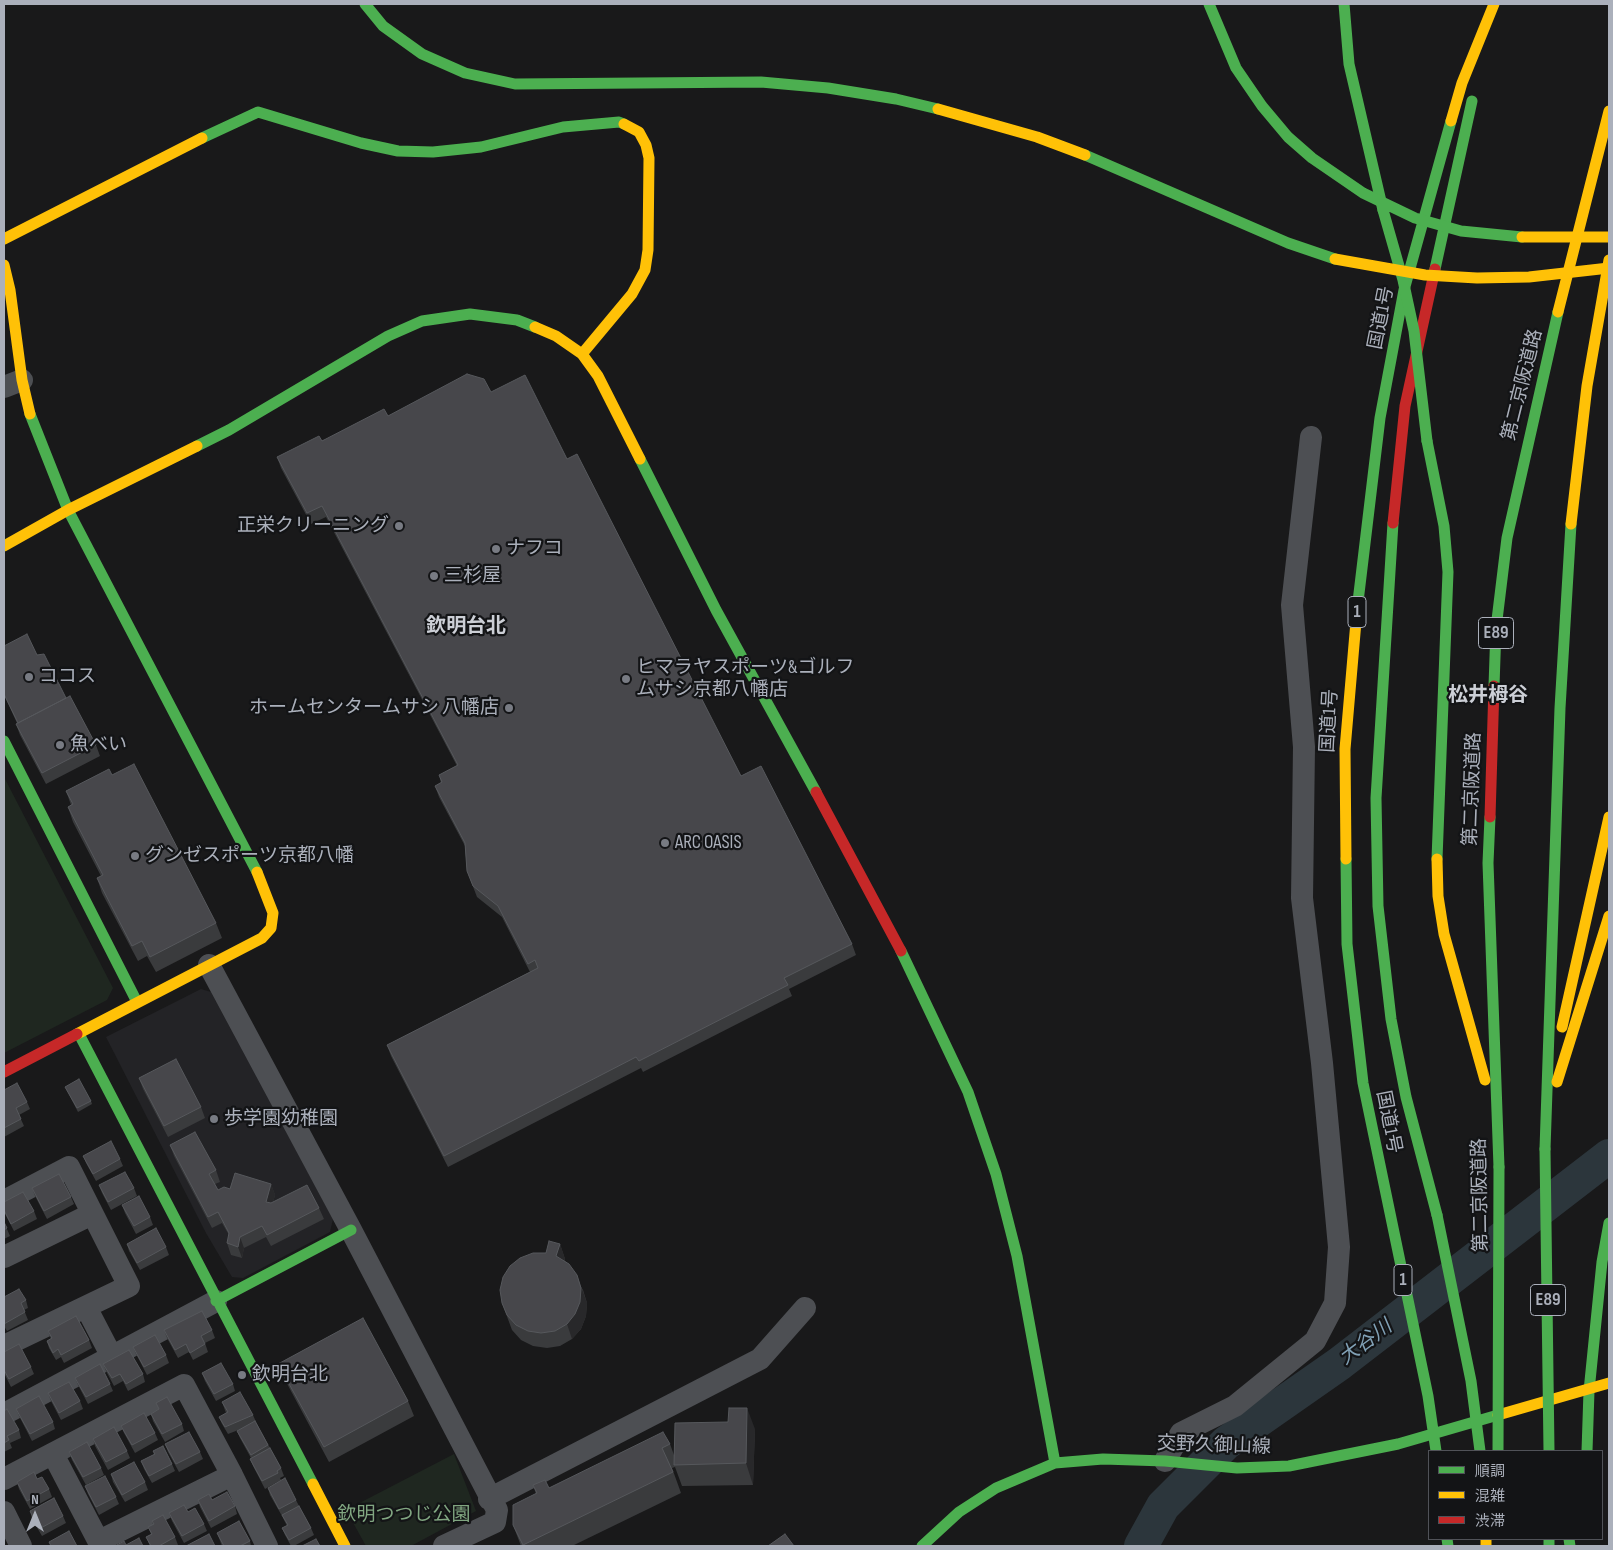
<!DOCTYPE html>
<meta charset="utf-8">
<style>
body{margin:0}
#map{position:relative;width:1613px;height:1550px;overflow:hidden;background:#19191a;font-family:"Sofia Sans Condensed","Noto Sans JP",sans-serif}
canvas{display:block}
.frame{position:absolute;inset:0;border:5px solid #abb0bb;pointer-events:none}
.legend{position:absolute;left:1428px;top:1450px;width:175px;height:90px;box-sizing:border-box;background:#131416;border:1px solid #505258;margin:0;padding:6px 9px;list-style:none;font-size:15px;color:#abb0bb}
.legend li{display:flex;align-items:center;gap:10px;height:25px}
.legend b{width:25px;border:1px solid #505258}
.north{position:absolute;left:10px;top:1490px;width:50px;height:50px;-webkit-text-stroke:4px #131416;paint-order:stroke;rotate:0deg;font-size:14px;font-weight:700;line-height:20px;text-align:center;color:#abb0bb}
.north::after{content:'';display:block;margin:auto;width:18px;height:22px;background:#abb0bb;clip-path:polygon(50% 0,100% 100%,50% 72%,0 100%)}
</style>
<div id="map">
<canvas width="1613" height="1550"></canvas>
<div class="frame"></div>
<ul class="legend">
<li><b style="height:6px;background:#4caf50"></b>順調</li>
<li><b style="height:6px;background:#ffc107"></b>混雑</li>
<li><b style="height:6px;background:#c62828"></b>渋滞</li>
</ul>
<div class="north">N</div>
</div>
<script>
const g = document.querySelector('canvas').getContext('2d');
g.lineJoin = 'round';
function fillPath(path, color) { g.fillStyle = color; g.fill(path, 'evenodd'); }
const poly = rows => new Path2D(rows.map(r => 'M' + r).join(''));
function strokePath(path, color, width, dash) { g.strokeStyle = color; g.lineWidth = width; g.lineCap = dash ? 'butt' : 'round'; g.setLineDash(dash || []); g.stroke(path); }
function drawText(font, color, halo, rows, align = 'center') {
  g.font = font + ' "Sofia Sans Condensed","Noto Sans JP",sans-serif'; g.lineWidth = 4.5; g.setLineDash([]); g.textBaseline = 'middle'; g.strokeStyle = halo; g.fillStyle = color; for (const [text, x, y, turn = 0] of rows) {
    g.save(); g.translate(x, y); g.rotate((+turn || 0) * Math.PI / 180); g.textAlign = isNaN(turn) ? turn : align; if (halo) g.strokeText(text, 0, 0); g.fillText(text, 0, 0); g.restore();
  }
}
const built = poly([
 [201,989,211,992,333,1219,330,1232,243,1278,232,1277,206,1233,106,1037]
]);
const green = poly([
 [4,777,113,988,107,1000,4,1053],
 [454,1454,476,1511,411,1546,366,1546,346,1510]
]);
const river = poly([
 [1141,1546,1163,1506,1226,1443,1339,1364,1609,1156]
]);
const street = poly([
 [4,387,22,380],
 [209,965,351,1230,497,1510,495,1522,444,1546],
 [4,1201,69,1167,129,1286,4,1346],
 [4,1257,92,1214],
 [86,1307,112,1357],
 [4,1414,216,1301],
 [53,1454,101,1546],
 [1165,1461,1181,1433,1235,1406,1315,1341,1335,1303,1339,1247,1322,1063,1302,898,1304,747,1292,605,1311,437],
 [4,1479,184,1385,232,1475,267,1546],
 [489,1499,760,1359,805,1308],
 [4,1512,21,1546],
 [99,1541,232,1475]
]);
const fast = poly([
 [365,4,383,26,422,54,465,73,515,84,761,82,828,88,896,99,938,109],
 [1344,4,1349,64,1383,210],
 [202,138,258,112,361,143,398,151,433,152,481,147,563,127,619,122,624,124],
 [1085,155,1288,243,1335,259],
 [1435,269,1472,101],
 [30,414,68,510,257,872],
 [1427,441,1444,526,1448,572,1437,859],
 [197,446,229,430,388,336,422,321,470,314,517,320,535,327],
 [640,459,716,610,816,792],
 [1393,523,1376,798,1378,906,1391,1019,1406,1097,1437,1215],
 [1357,610,1380,418,1404,290,1451,121],
 [1494,686,1496,628,1507,538,1558,312],
 [4,741,137,1002],
 [1490,817,1488,863,1499,1167],
 [1346,859,1347,944,1363,1083,1428,1396,1436,1451],
 [901,951,968,1092,996,1174,1017,1256,1055,1463],
 [79,1034,313,1484],
 [1545,1149,1560,708,1571,524],
 [216,1301,351,1230],
 [1587,1451,1589,1391,1602,1262,1609,1223],
 [1447,1539,1448,1546],
 [1549,1539,1549,1546],
 [1569,1539,1570,1546],
 [922,1546,959,1512,996,1488,1055,1463,1103,1459,1165,1461,1237,1468,1289,1466,1398,1444,1498,1415]
]);
const slow = poly([
 [938,109,1037,137,1085,155],
 [1451,121,1462,83,1494,4],
 [4,239,202,138],
 [4,265,10,290,22,380,30,414],
 [1558,312,1609,111],
 [535,327,556,336,582,354,598,376,640,459],
 [582,354,632,294,645,270,648,250,649,158,646,145,639,132,624,124],
 [1571,524,1587,386,1609,260],
 [4,546,68,510,197,446],
 [1346,859,1345,749,1357,610],
 [1437,859,1438,896,1444,934,1485,1080],
 [1562,1027,1609,817],
 [77,1034,262,938,271,928,273,913,257,872],
 [1557,1082,1609,916],
 [1498,1415,1609,1383],
 [313,1484,345,1546],
 [1486,1539,1486,1546]
]);
const jam = poly([
 [1393,523,1405,406,1435,269],
 [816,792,901,951],
 [1490,817,1494,686],
 [4,1072,77,1034]
]);
const fastBridge = poly([
 [1209,4,1236,68,1262,106,1288,137,1312,158,1363,193,1415,218,1461,231,1522,237],
 [1383,210,1403,280,1414,331,1427,441],
 [1545,1149,1549,1451],
 [1437,1215,1471,1381,1480,1451],
 [1498,1451,1499,1167]
]);
const slowBridge = poly([
 [1522,237,1609,237],
 [1335,259,1425,275,1477,278,1529,277,1609,268]
]);
const wall = poly([
 [491,392,567,459,741,776,852,944,856,955,789,989,792,996,643,1072,641,1068,448,1167,391,1056,387,1045,530,972,502,917,477,897,467,871,465,846,439,797,435,786,441,783,439,775,457,766,326,517,311,524,281,468,277,457,388,416],
 [4,646,37,655,66,698,96,745,100,756,46,784,20,735,16,724,17,723,4,695],
 [112,775,216,923,222,938,156,972,147,956,138,961,102,893,97,878,101,876,73,822,68,807,71,805,66,791],
 [139,1078,201,1107,205,1118,168,1137,143,1089],
 [65,1087,91,1101,92,1104,78,1112],
 [4,1090,27,1102,30,1109,19,1115,24,1126,4,1137],
 [170,1145,216,1170,220,1182,215,1184,218,1190,271,1184,275,1195,273,1202,319,1208,324,1219,271,1246,266,1237,244,1248,242,1258,231,1255,227,1243,229,1235,222,1223,212,1228,174,1156],
 [83,1156,120,1159,123,1166,96,1181,86,1163],
 [99,1185,134,1188,137,1196,111,1210,102,1193],
 [32,1188,71,1197,74,1204,47,1219,35,1196],
 [4,1202,34,1211,37,1219,14,1231,4,1212],
 [122,1205,150,1217,153,1225,136,1234,125,1213],
 [4,1222,10,1236,4,1239],
 [127,1244,166,1247,169,1255,140,1270,129,1251],
 [560,1244,565,1259,565,1261,583,1290,587,1303,586,1316,581,1329,572,1339,560,1346,547,1348,533,1346,521,1340,512,1330,502,1303,546,1253],
 [4,1297,26,1300,28,1308,24,1310,28,1320,7,1331,4,1326],
 [164,1330,212,1330,215,1338,205,1343,208,1352,193,1360,189,1352,178,1358,167,1338],
 [48,1331,89,1340,92,1348,64,1363,61,1357,56,1360,49,1348,47,1341,51,1339],
 [133,1347,166,1355,169,1363,147,1375,136,1354],
 [4,1352,31,1367,34,1374,11,1387,4,1373],
 [103,1364,143,1374,145,1382,128,1391,123,1381,114,1386,106,1371],
 [278,1364,408,1401,414,1416,329,1462,284,1378],
 [202,1373,233,1384,235,1391,216,1401,205,1381],
 [75,1378,110,1384,113,1391,88,1404,78,1385],
 [48,1393,80,1401,83,1409,61,1420,51,1401],
 [222,1402,253,1415,256,1422,281,1468,284,1476,280,1478,281,1480,265,1489,253,1466,250,1459,251,1458,240,1438,237,1431,241,1429,228,1434,222,1424,219,1417,226,1413],
 [156,1403,182,1424,184,1431,165,1442,153,1421,151,1414,159,1409],
 [16,1409,53,1422,55,1429,32,1441,19,1416],
 [4,1411,19,1430,21,1438,10,1443,12,1448,4,1452],
 [121,1426,155,1433,158,1440,135,1453,124,1433],
 [755,1429,753,1485,682,1486,675,1467,672,1468,681,1493,572,1546,521,1546,513,1525,536,1494,533,1485,549,1488,670,1444,674,1455],
 [93,1439,127,1451,130,1458,108,1470,95,1446],
 [165,1444,200,1452,203,1459,179,1472,168,1452],
 [153,1451,172,1464,175,1471,152,1483,144,1469,141,1461,154,1455],
 [69,1452,101,1468,104,1475,86,1485,72,1460],
 [111,1474,145,1482,148,1490,125,1502,113,1482],
 [37,1479,49,1489,52,1497,30,1509,19,1489,17,1482],
 [85,1486,116,1497,119,1504,99,1515,88,1494],
 [268,1488,296,1500,299,1506,311,1528,314,1535,294,1546,291,1546,285,1535,282,1528,287,1526,282,1516,270,1495],
 [198,1500,212,1500,235,1506,237,1514,211,1528,200,1507],
 [30,1511,63,1516,66,1523,42,1536,32,1519],
 [188,1512,204,1524,207,1531,184,1543,172,1521,169,1513],
 [152,1521,175,1537,178,1545,175,1546,150,1546,146,1537,151,1534,148,1527,153,1525],
 [217,1533,250,1541,251,1546,222,1546]
]);
const shadedWall = poly([
 [271,1184,275,1195,270,1213,266,1202],
 [240,1237,244,1248,242,1258,238,1247],
 [560,1244,565,1259,562,1271,556,1256],
 [577,1275,587,1303,586,1316,581,1329,572,1339,567,1324],
 [747,1408,755,1429,753,1485,746,1463]
]);
const building = poly([
 [467,374,484,379,491,392,525,375,567,459,577,454,741,776,761,766,852,944,784,978,788,985,639,1061,636,1057,444,1156,387,1045,538,968,535,960,528,964,498,906,473,886,467,871,465,843,435,786,442,782,439,775,458,765,322,506,307,513,277,457,319,436,322,441,384,409,388,416,467,374],
 [27,634,37,655,44,654,66,698,18,723,4,694,4,646,27,634],
 [70,696,96,745,42,773,16,724,70,696],
 [134,764,216,923,150,957,142,941,132,946,97,878,103,875,68,807,73,804,66,791,109,769,112,775,134,764],
 [176,1059,201,1107,164,1126,139,1078,176,1059],
 [79,1079,91,1101,77,1108,65,1087,79,1079],
 [17,1083,27,1102,16,1108,21,1119,4,1128,4,1090,17,1083],
 [195,1132,216,1170,209,1174,218,1190,224,1187,230,1189,235,1173,271,1184,266,1202,271,1203,307,1185,319,1208,267,1235,262,1226,240,1237,238,1247,227,1243,229,1233,218,1212,208,1217,170,1145,195,1132],
 [111,1141,120,1159,93,1174,83,1156,111,1141],
 [125,1172,134,1188,108,1202,99,1185,125,1172],
 [59,1174,71,1197,44,1211,32,1188,59,1174],
 [23,1192,34,1211,11,1224,4,1210,4,1202,23,1192],
 [139,1196,150,1217,134,1226,122,1205,139,1196],
 [4,1222,7,1228,4,1230,4,1222],
 [156,1228,166,1247,137,1263,127,1244,156,1228],
 [549,1241,560,1244,556,1256,569,1264,577,1275,581,1288,580,1302,575,1314,567,1324,555,1331,541,1333,528,1331,516,1325,507,1315,502,1303,500,1290,503,1277,510,1266,520,1258,533,1253,546,1253,549,1241],
 [19,1289,26,1300,21,1303,25,1312,4,1324,4,1297,19,1289],
 [202,1311,212,1330,201,1336,205,1344,190,1353,186,1344,175,1350,164,1330,202,1311],
 [76,1316,89,1340,61,1355,58,1349,53,1353,47,1341,52,1338,48,1331,76,1316],
 [363,1318,408,1401,324,1447,278,1364,363,1318],
 [155,1335,166,1355,144,1367,133,1347,155,1335],
 [19,1344,31,1367,9,1379,4,1370,4,1352,19,1344],
 [129,1350,143,1374,126,1384,120,1374,112,1378,103,1364,129,1350],
 [221,1363,233,1384,214,1394,202,1373,221,1363],
 [100,1364,110,1384,86,1397,75,1378,100,1364],
 [69,1382,80,1401,59,1413,48,1393,69,1382],
 [240,1392,253,1415,225,1427,219,1417,228,1412,222,1402,240,1392],
 [39,1396,53,1422,30,1434,16,1409,39,1396],
 [167,1397,182,1424,162,1434,151,1414,159,1409,156,1403,167,1397],
 [729,1408,747,1408,746,1463,674,1465,675,1423,728,1422,729,1408],
 [7,1409,19,1430,7,1436,9,1440,4,1443,4,1411,7,1409],
 [144,1413,155,1433,132,1445,121,1426,144,1413],
 [255,1421,268,1445,251,1455,237,1431,255,1421],
 [114,1427,127,1451,106,1462,93,1439,114,1427],
 [189,1432,200,1452,176,1464,165,1444,189,1432],
 [663,1432,670,1444,662,1448,673,1472,523,1545,513,1525,513,1505,537,1493,533,1485,545,1480,549,1488,663,1432],
 [87,1442,101,1468,83,1477,69,1452,87,1442],
 [163,1446,172,1464,149,1476,141,1461,155,1454,153,1451,163,1446],
 [270,1448,281,1468,277,1471,278,1473,262,1481,250,1459,270,1448],
 [134,1462,145,1482,122,1495,111,1474,134,1462],
 [34,1472,37,1479,42,1477,49,1489,27,1501,17,1482,34,1472],
 [105,1476,116,1497,96,1507,85,1486,105,1476],
 [285,1478,296,1500,279,1509,268,1488,285,1478],
 [227,1492,235,1506,209,1521,198,1500,209,1494,212,1500,227,1492],
 [54,1498,63,1516,39,1529,30,1511,54,1498],
 [184,1505,188,1512,195,1508,204,1524,182,1536,169,1513,184,1505],
 [299,1506,311,1528,289,1540,282,1528,288,1525,282,1515,299,1506],
 [163,1515,175,1537,159,1546,151,1546,146,1537,152,1534,148,1527,154,1524,152,1521,163,1515],
 [239,1521,250,1541,240,1546,224,1546,217,1533,239,1521],
 [69,1531,77,1546,51,1546,49,1542,69,1531],
 [209,1534,215,1546,186,1546,209,1534],
 [785,1534,794,1546,768,1546,785,1534],
 [139,1538,143,1546,115,1546,124,1541,126,1545,139,1538],
 [316,1539,320,1546,302,1546,316,1539]
]);
const markers = [
 [399,526,5,"#787b83"],
 [496,549,5,"#787b83"],
 [434,576,5,"#787b83"],
 [29,677,5,"#787b83"],
 [626,679,5,"#787b83"],
 [509,708,5,"#787b83"],
 [60,745,5,"#787b83"],
 [665,843,5,"#787b83"],
 [135,856,5,"#787b83"],
 [214,1119,5,"#787b83"],
 [242,1375,5,"#787b83"]
];
const shields = [
 [1357,612,18],
 [1496,633,35],
 [1403,1280,18],
 [1548,1300,35]
];
const shieldNames = [
 ["1",1357,612],
 ["E89",1496,633],
 ["1",1403,1280],
 ["E89",1548,1300]
];
const streetNames = [
 ["国道1号",1382,318,-79],
 ["第二京阪道路",1523,385,-76],
 ["国道1号",1330,721,-87],
 ["第二京阪道路",1473,789,-88],
 ["国道1号",1388,1122,79],
 ["第二京阪道路",1481,1195,-91],
 ["交野久御山線",1214,1446,2]
];
const poiNames = [
 ["正栄クリーニング",389,526,"right"],
 ["ナフコ",506,549],
 ["三杉屋",444,576],
 ["ヒマラヤスポーツ&ゴルフ",636,668],
 ["ムサシ京都八幡店",636,690],
 ["ココス",39,677],
 ["ホームセンタームサシ 八幡店",499,708,"right"],
 ["魚べい",70,745],
 ["ARC OASIS",675,843],
 ["グンゼスポーツ京都八幡",145,856],
 ["歩学園幼稚園",224,1119],
 ["欽明台北",252,1375]
];
const parkNames = [
 ["欽明つつじ公園",404,1515]
];
const neighbourhoodNames = [
 ["欽明台北",466,627],
 ["松井栂谷",1488,696]
];
const waterNames = [
 ["大谷川",1366,1343,-37]
];
fillPath(built, '#232326');
fillPath(green, '#1f2720');
strokePath(river, '#2c363c', 34);
strokePath(street, '#4d4f53', 22);
strokePath(fast, '#4caf50', 11);
strokePath(slow, '#ffc107', 11);
strokePath(jam, '#c62828', 11);
strokePath(fastBridge, '#4caf50', 11);
strokePath(slowBridge, '#ffc107', 11);
fillPath(wall, '#3a3b3d');
fillPath(shadedWall, '#28282a');
fillPath(building, '#47474b');
strokePath(building, '#56585c', 1);
for (const [x, y, r, color] of markers) { const dot = new Path2D(); dot.arc(x, y, r, 0, 2 * Math.PI); g.fillStyle = color; g.fill(dot); strokePath(dot, '#131416', 2); }
for (const [x, y, w] of shields) { const box = new Path2D(); box.roundRect(x - w / 2, y - 15.5, w, 31, 4); g.fillStyle = '#131416'; g.fill(box); strokePath(box, '#abb0bb', 1); }
drawText('bold 18px', '#abb0bb', null, shieldNames);
drawText('19px', '#abb0bb', '#131416', streetNames);
drawText('19px', '#abb0bb', '#131416', poiNames, 'left');
drawText('19px', '#81a681', '#131416', parkNames);
drawText('bold 20px', '#cccfd6', '#131416', neighbourhoodNames);
drawText('italic 20px', '#81a1b6', '#131416', waterNames);
</script>
